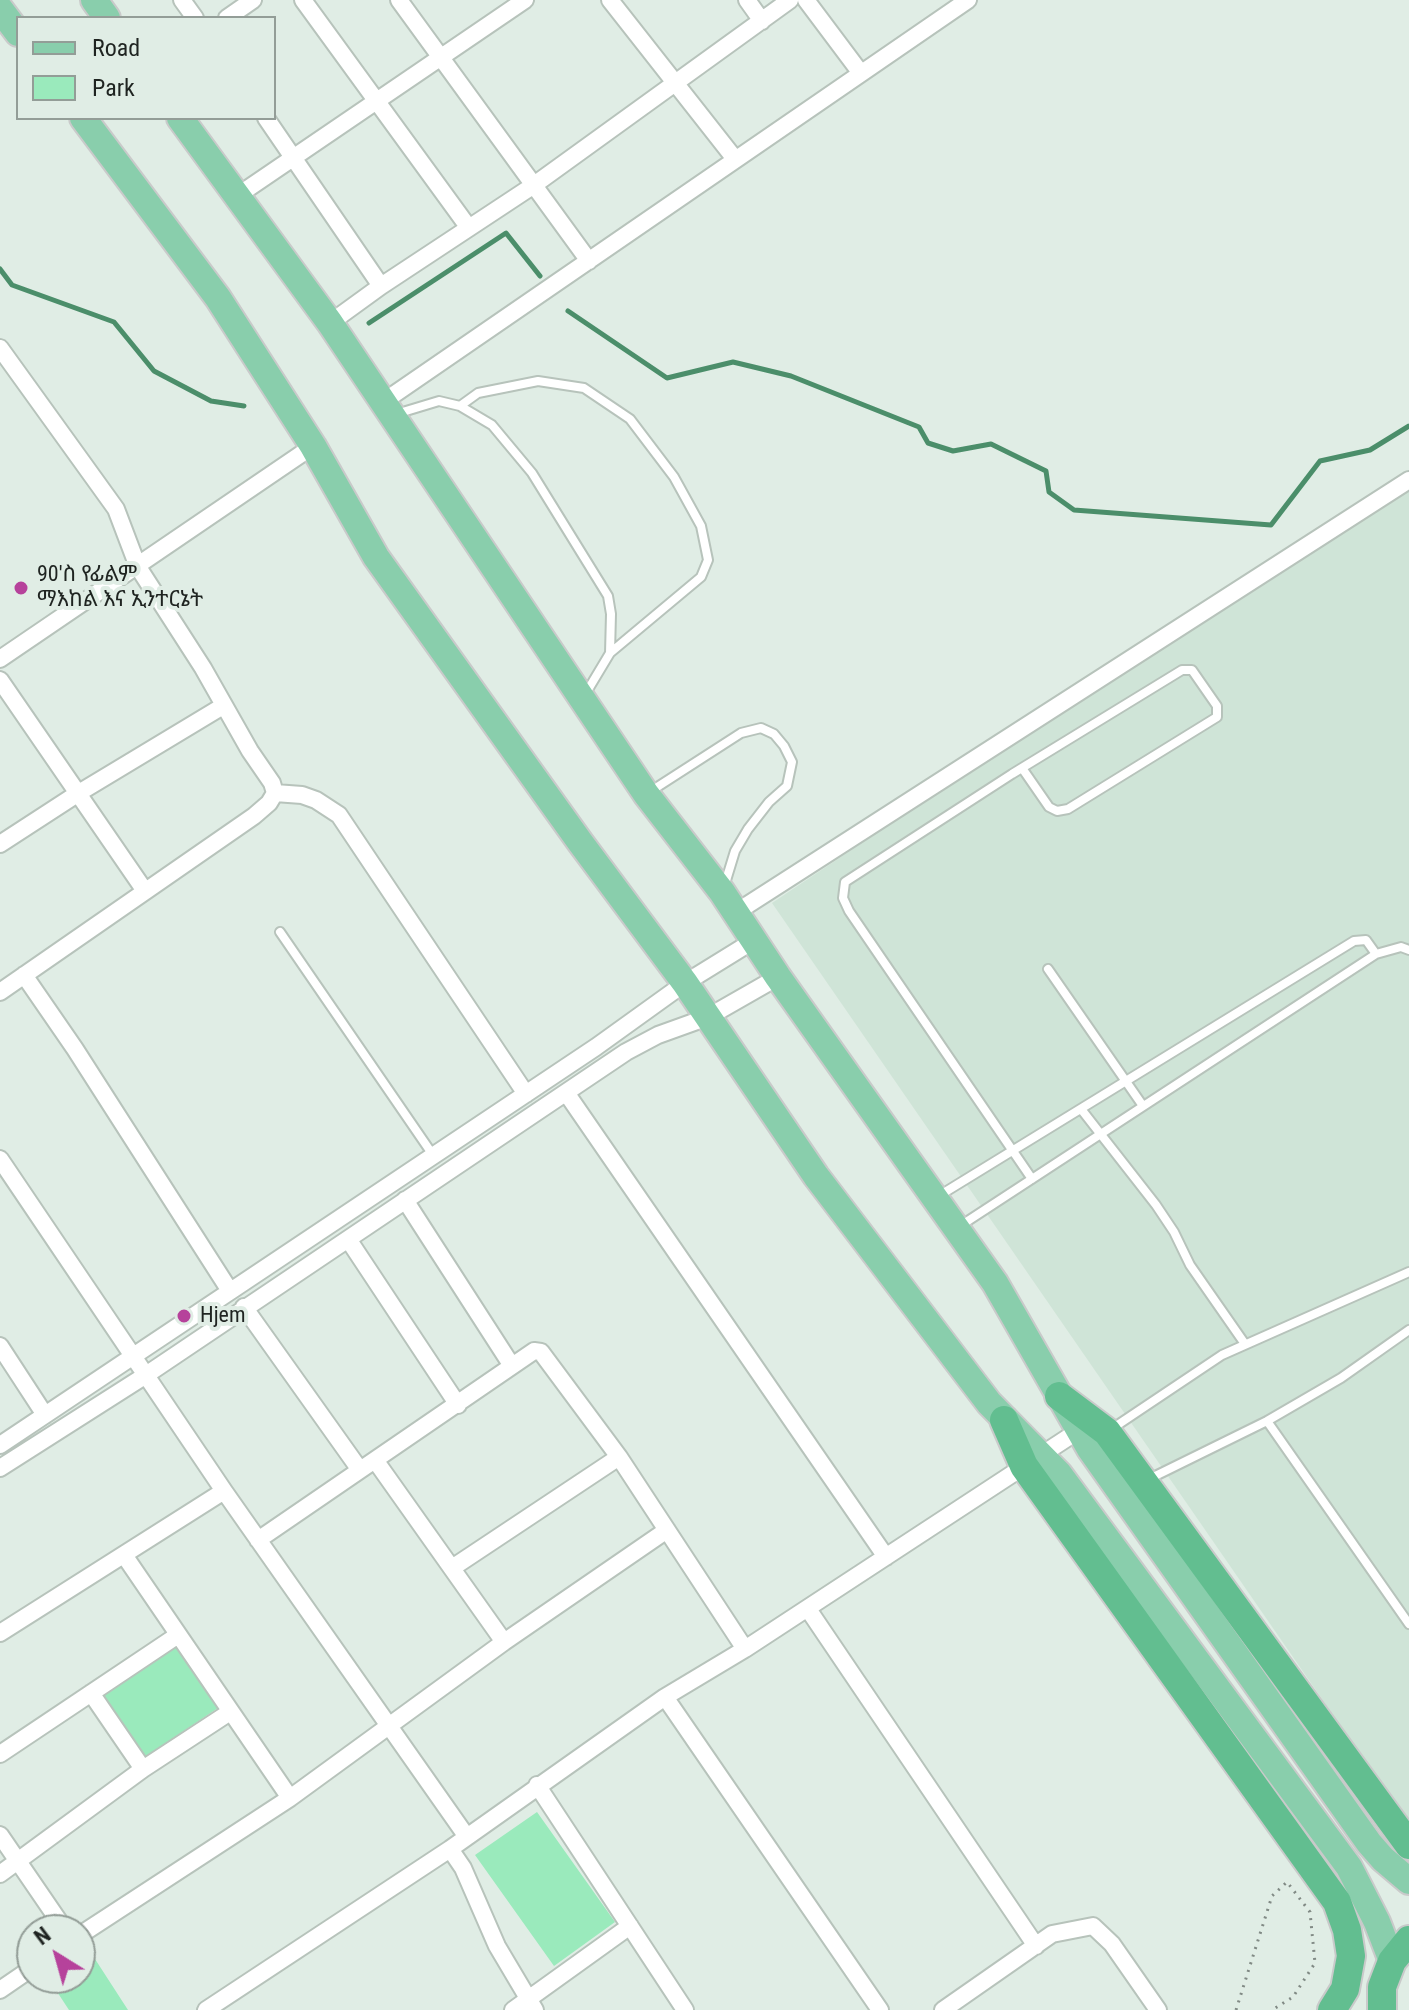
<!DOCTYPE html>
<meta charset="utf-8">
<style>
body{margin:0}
#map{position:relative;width:1409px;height:2010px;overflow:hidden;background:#e0ede5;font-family:"Roboto Condensed",sans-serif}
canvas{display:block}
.legend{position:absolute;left:16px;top:16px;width:260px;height:104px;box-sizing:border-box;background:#e0ede5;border:2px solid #939d97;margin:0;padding:10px 14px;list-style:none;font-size:24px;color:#1f2421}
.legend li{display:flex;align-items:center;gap:16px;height:40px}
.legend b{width:40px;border:2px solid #939d97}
.north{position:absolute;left:16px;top:1914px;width:80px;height:80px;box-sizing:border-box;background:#e0ede5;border:2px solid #939d97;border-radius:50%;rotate:323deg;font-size:22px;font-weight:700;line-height:32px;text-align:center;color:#1f2421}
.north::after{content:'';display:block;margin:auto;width:28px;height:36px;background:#b6429b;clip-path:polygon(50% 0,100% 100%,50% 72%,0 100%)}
</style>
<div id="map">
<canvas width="1409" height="2010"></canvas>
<ul class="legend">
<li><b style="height:10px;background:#89ceac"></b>Road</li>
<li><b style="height:22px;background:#9aeabc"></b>Park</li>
</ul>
<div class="north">N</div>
</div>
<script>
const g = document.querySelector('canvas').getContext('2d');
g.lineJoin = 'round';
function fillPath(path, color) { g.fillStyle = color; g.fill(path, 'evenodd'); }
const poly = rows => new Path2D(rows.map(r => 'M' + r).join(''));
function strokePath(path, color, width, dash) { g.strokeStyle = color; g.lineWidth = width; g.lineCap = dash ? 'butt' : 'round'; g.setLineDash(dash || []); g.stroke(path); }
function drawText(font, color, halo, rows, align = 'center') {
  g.font = font + ' "Roboto Condensed","Noto Sans Ethiopic",sans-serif'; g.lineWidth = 8; g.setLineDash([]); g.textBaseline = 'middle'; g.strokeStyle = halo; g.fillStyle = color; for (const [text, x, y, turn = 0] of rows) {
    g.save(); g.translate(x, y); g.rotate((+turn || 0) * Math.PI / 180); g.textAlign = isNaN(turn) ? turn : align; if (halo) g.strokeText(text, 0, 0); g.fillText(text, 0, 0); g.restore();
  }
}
const built = poly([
 [1409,488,1409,1825,772,903,1185,627]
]);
const green = poly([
 [176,1639,221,1706,142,1759,97,1692],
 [537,1812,615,1922,554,1966,475,1855],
 [84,1942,128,2010,69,2010,48,1978,80,1978,80,1945]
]);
const stream = poly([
 [0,269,12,285,114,322,154,371,211,401,244,406],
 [568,311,667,378,733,362,791,376,919,427,928,443,953,451,991,444,1046,471,1049,492,1074,510,1271,525,1320,461,1370,450,1409,426],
 [369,323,506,233,540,276]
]);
const path = poly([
 [1236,2010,1272,1896,1287,1882,1310,1912,1315,1963,1293,1997,1272,2010]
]);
const service = poly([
 [460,406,478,393,538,381,584,388,630,419,674,477,701,526,708,560,701,577,610,653],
 [396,414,439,401,460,406,492,425,532,473,608,596,611,614,610,653,586,693],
 [1022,768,1049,807,1057,811,1068,809,1217,717,1217,706,1192,670,1182,670,1012,774,845,882,843,898,849,911,1032,1179],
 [651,791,741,733,761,728,774,734,784,746,792,762,787,786,769,802,748,829,735,851,724,887],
 [280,932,433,1155],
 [1048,969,1143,1106],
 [1081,1109,1156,1205,1174,1232,1190,1265,1245,1344],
 [937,1197,1354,941,1366,940,1376,954],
 [960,1226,1376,954,1401,947,1409,950],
 [1267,1421,1409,1624],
 [1110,1430,1222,1355,1409,1272],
 [1147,1480,1267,1421,1341,1378,1409,1330]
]);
const minor = poly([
 [182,0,195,18],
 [303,0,469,228],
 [399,0,589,261],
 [610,0,735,159],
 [747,0,762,21],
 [806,0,860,72],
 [227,18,253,0],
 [266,118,381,286],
 [237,196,525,0],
 [330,323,381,286,534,185,790,0],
 [0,348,116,509,138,567,203,668,250,751,272,783,275,793,269,803,254,816,0,992],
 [383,402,968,0],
 [0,659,313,446],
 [0,680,145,891],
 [275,793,302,795,316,800,339,815,526,1094],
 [0,844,77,794,223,706],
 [735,913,1409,480],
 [24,975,75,1049,230,1291],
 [567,1094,886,1557],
 [0,1159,224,1491,467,1837],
 [405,1200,512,1366],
 [348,1239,458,1405],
 [244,1307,360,1470],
 [0,1346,45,1415],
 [0,1445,596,1047,685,983,753,941],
 [375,1460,504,1642],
 [0,1468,146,1375,626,1052,658,1035,708,1017,778,977],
 [258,1540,534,1351,541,1352,619,1457,745,1649],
 [124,1555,290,1798],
 [452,1568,619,1457],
 [808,1609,1036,1946],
 [0,1633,224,1491],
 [91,1693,143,1769],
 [665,1697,880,2010],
 [0,1754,178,1635],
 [537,1785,685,2010],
 [0,1835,65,1930],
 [450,1849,463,1868,497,1946,535,2010],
 [0,1874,143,1769,230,1712],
 [80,1935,290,1798,504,1642,667,1530],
 [0,1990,32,1968],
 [206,2010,450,1849,665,1697,745,1649,1084,1427],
 [513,2010,630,1926],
 [943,2010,1052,1934,1093,1926,1112,1944,1158,2010]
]);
const primary = poly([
 [94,0,107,18],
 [0,9,18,33],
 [83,118,218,298,313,446,376,557,580,842,685,983,816,1176,989,1403,1059,1474,1349,1867,1377,1922,1392,1961],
 [180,118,330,323,646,794,722,892,778,977,995,1283,1090,1449,1369,1843,1383,1859,1409,1881]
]);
const trunk = poly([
 [1059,1396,1107,1432,1409,1845],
 [1004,1420,1024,1466,1337,1902,1347,1930,1351,1956,1345,1989,1332,2010],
 [1382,2010,1382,1987,1392,1961,1409,1940]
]);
const markers = [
 [21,588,8,"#b6429b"],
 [184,1316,8,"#b6429b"]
];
const poiNames = [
 ["90'ስ የፊልም",37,575],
 ["ማእከል እና ኢንተርኔት",37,600],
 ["Hjem",200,1316]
];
fillPath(built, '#cfe4d7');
fillPath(green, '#9aeabc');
strokePath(stream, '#4b8e6a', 5);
strokePath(service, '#b7c3bb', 12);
strokePath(minor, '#b7c3bb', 20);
strokePath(primary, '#c9caca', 30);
strokePath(trunk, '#c9caca', 32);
strokePath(path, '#818a85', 3, [2, 6]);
strokePath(service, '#fff', 8);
strokePath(minor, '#fff', 16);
strokePath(primary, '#89ceac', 26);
strokePath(trunk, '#62be90', 28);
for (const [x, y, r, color] of markers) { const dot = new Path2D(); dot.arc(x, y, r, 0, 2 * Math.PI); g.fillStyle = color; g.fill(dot); strokePath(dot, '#e0ede5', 3); }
drawText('22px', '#1f2421', '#e0ede5', poiNames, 'left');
</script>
